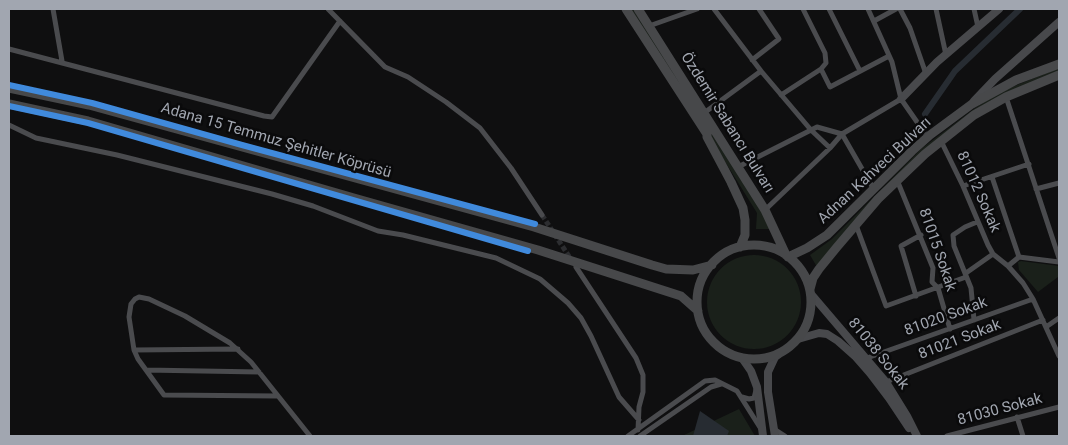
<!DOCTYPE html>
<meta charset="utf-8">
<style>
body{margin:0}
#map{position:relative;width:1068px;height:445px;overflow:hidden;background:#0f0f10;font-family:Roboto,sans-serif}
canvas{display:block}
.frame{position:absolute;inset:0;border:10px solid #a1a6b0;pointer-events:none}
</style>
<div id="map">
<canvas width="1068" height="445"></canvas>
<div class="frame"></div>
</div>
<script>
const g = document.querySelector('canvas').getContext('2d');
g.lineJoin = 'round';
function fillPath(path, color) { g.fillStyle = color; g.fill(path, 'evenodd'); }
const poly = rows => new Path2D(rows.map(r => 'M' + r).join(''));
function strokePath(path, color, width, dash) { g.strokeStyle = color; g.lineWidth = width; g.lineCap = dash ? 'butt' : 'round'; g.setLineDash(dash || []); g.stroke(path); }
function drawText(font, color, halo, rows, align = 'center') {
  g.font = font + ' Roboto,sans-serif'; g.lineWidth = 5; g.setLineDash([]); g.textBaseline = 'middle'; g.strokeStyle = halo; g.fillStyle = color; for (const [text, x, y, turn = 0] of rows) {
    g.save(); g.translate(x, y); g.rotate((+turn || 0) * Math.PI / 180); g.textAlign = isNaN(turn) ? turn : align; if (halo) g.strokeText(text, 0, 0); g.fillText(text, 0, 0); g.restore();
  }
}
const green = poly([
 [630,9,633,9,657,45,763,212,770,229,756,229,757,213],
 [1059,68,1059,72,945,134,817,267,810,255,832,239,921,149,975,108,1002,91],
 '707 302a47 47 0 1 1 94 0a47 47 0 1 1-94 0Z',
 [1021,261,1059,266,1058,277,1038,292,1019,270,1018,262],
 [739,409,755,436,682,436]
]);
const water = poly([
 [700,411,729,431,727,436,693,436]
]);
const canal = poly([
 [925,114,955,71,1020,9]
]);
const streetTunnel = poly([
 [542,215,572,261]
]);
const street = poly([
 [53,9,62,61],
 [328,9,385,67,408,77,446,102,480,128,511,168,542,215],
 [714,9,761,71,811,130,830,148,842,134,901,99],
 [829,9,860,71],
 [868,9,892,62,901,99,924,132],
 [900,9,910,28,926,74],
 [936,9,946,55],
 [974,9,978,27],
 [874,21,896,9],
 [649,26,697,9],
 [9,49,264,116,272,117,340,21],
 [752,60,779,39,759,9],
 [821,69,830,87,889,56],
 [781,95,821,69,826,63,825,53,803,9],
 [1006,97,1059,258],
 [704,113,761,71],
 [9,125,36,138,117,155,272,194,313,206,378,231,403,235,496,258,540,279,568,303,581,318,591,336,619,397,639,420],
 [941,141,963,186,988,245,993,254,1008,266,1023,283,1033,299,1059,356],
 [738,167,817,127,842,134,873,188],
 [992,177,1019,257],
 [897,180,933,268,932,282,938,288,950,329],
 [963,186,1029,164],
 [1036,189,1059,183],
 [765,210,830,148],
 [856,225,886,306,966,277],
 [1008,266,1019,257,1059,262],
 [576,267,636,358,643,375,643,392,639,407,638,430],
 [966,273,993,254],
 [916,296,901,246,921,235],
 [974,320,971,288,954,246,953,235,965,227,977,222],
 [1046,327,1059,318],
 [134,350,238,349],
 [867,358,1033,299],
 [146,370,259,372],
 [886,382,1043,320],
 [277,396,164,395,138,359,134,350,129,317,131,304,135,299,139,297,149,299,185,316,230,343,251,362,310,436],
 [742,397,749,399,754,398,756,390],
 [1017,417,1023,436],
 [774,429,785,436],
 [628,436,705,381,715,380,737,391,761,429],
 [640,436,711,387,721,384],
 [947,436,1059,407]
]);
const secondary = poly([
 [901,99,937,62,999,9],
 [974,101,995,79,1059,22],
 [811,294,886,382,907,416,917,436],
 [798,339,819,333,827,334,838,341,856,357,870,373,889,398,909,428],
 [742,358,751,371,757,387,763,436],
 [775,436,768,392,768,372,775,357,779,354]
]);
const primary = poly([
 [626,9,707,134,707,137,731,182,743,208,745,220,745,235,740,247],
 [638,9,765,210,786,255],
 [9,88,89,105,534,227,652,265,666,269,693,270,712,265],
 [9,104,88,121,354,198,538,250,681,296,698,311],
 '697 302a57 57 0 1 1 114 0a57 57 0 1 1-114 0Z',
 [788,257,807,248,827,235,912,151,930,135,972,104,1016,80,1059,64],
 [810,289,813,278,819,269,837,247,878,199,925,154,974,115,1006,97,1059,75]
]);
const cycleway = poly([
 [9,85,92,103,242,145,535,224],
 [9,106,88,123,528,251]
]);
const streetNames = [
 ["Özdemir Sabancı Bulvarı",727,123,58],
 ["Adana 15 Temmuz Şehitler Köprüsü",276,141,16],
 ["Adnan Kahveci Bulvarı",875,171,-43],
 ["81012 Sokak",978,192,66],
 ["81015 Sokak",937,250,71],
 ["81020 Sokak",946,317,-20],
 ["81021 Sokak",960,340,-21],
 ["81038 Sokak",878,354,51],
 ["81030 Sokak",1000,410,-15]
];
fillPath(green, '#1a201a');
fillPath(water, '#272c32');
strokePath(canal, '#272c32', 6);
strokePath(streetTunnel, '#2c2d30', 5, [5, 2.5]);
strokePath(street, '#4a4b4e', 5);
strokePath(secondary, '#48494c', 8);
strokePath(primary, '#47484a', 9);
strokePath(cycleway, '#408adc', 6);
drawText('15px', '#a1a6b0', '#0a0a0b', streetNames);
</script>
